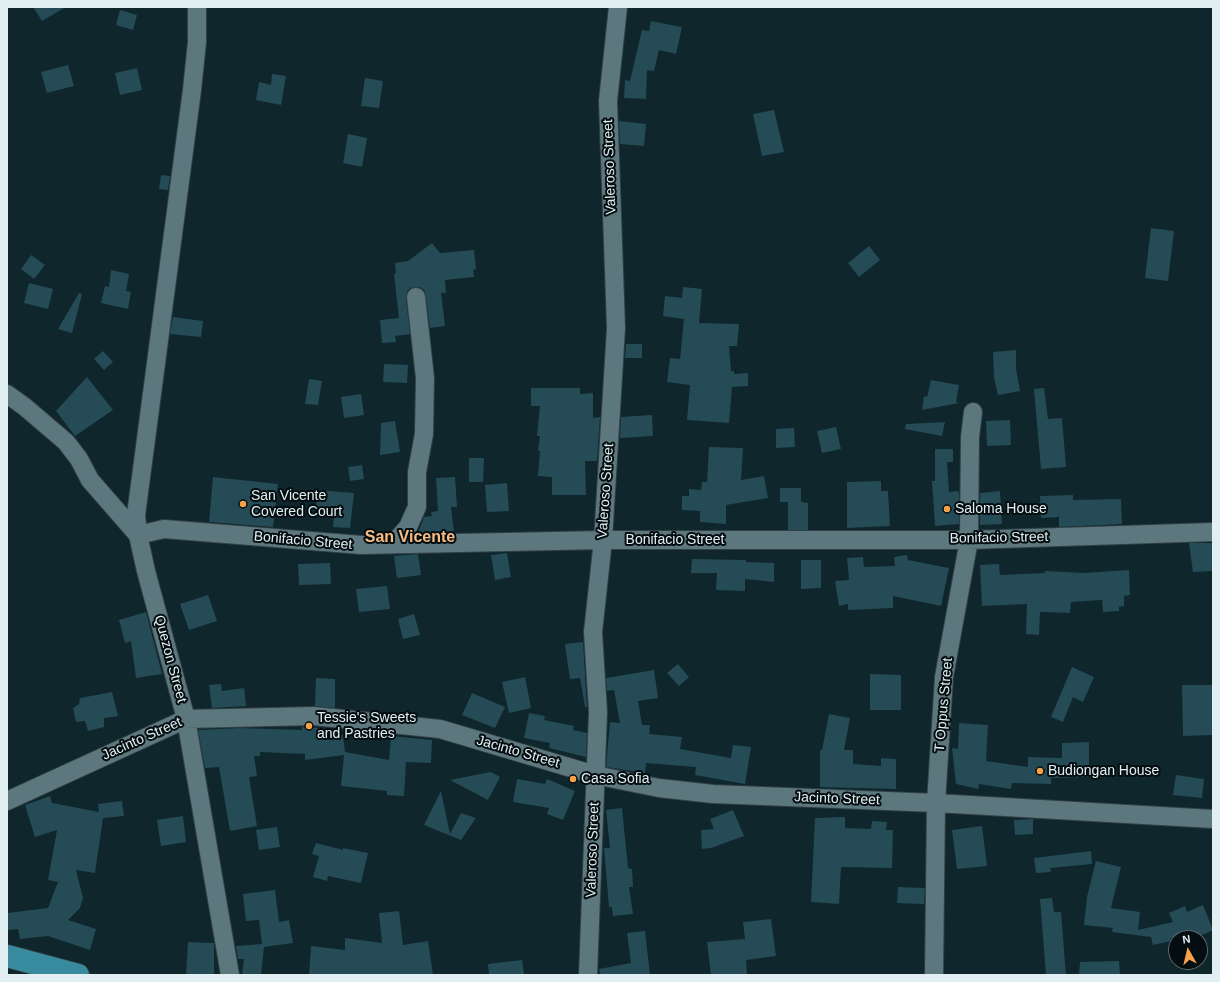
<!DOCTYPE html>
<style>
body{margin:0}
#map{position:relative;width:1220px;height:982px;overflow:hidden;background:#0e262c;font-family:Helvetica,sans-serif}
canvas{display:block}
.frame{position:absolute;inset:0;border:8px solid #e1eff3;pointer-events:none}
.north{position:absolute;left:1168px;top:930px;width:40px;height:40px;box-sizing:border-box;background:#040d10;border:1px solid #5c676b;border-radius:50%;rotate:352deg;font-size:11px;font-weight:700;line-height:16px;text-align:center;color:#e1eff3}
.north::after{content:'';display:block;margin:auto;width:14px;height:18px;background:#f7a149;clip-path:polygon(50% 0,100% 100%,50% 72%,0 100%)}
</style>
<div id="map">
<canvas width="1220" height="982"></canvas>
<div class="frame"></div>
<div class="north">N</div>
</div>
<script>
const g = document.querySelector('canvas').getContext('2d');
g.lineJoin = 'round';
function fillPath(path, color) { g.fillStyle = color; g.fill(path, 'evenodd'); }
const poly = rows => new Path2D(rows.map(r => 'M' + r).join(''));
function strokePath(path, color, width, dash) { g.strokeStyle = color; g.lineWidth = width; g.lineCap = dash ? 'butt' : 'round'; g.setLineDash(dash || []); g.stroke(path); }
function drawText(font, color, halo, rows, align = 'center') {
  g.font = font + ' Helvetica,sans-serif'; g.lineWidth = 4; g.setLineDash([]); g.textBaseline = 'middle'; g.strokeStyle = halo; g.fillStyle = color; for (const [text, x, y, turn = 0] of rows) {
    g.save(); g.translate(x, y); g.rotate((+turn || 0) * Math.PI / 180); g.textAlign = isNaN(turn) ? turn : align; if (halo) g.strokeText(text, 0, 0); g.fillText(text, 0, 0); g.restore();
  }
}
const building = poly([
 [33,7,66,7,42,21],
 [120,10,137,15,133,30,116,25],
 [651,21,682,27,676,54,659,50,654,71,647,70,646,99,624,98,625,80,630,81,642,30,649,31],
 [68,65,74,86,47,93,41,72],
 [137,68,142,90,120,95,115,73],
 [272,74,286,76,281,105,256,100,259,82,271,85],
 [365,78,383,81,379,108,361,106],
 [774,110,784,152,762,156,753,114],
 [619,121,646,124,644,146,620,144],
 [348,134,367,138,362,167,343,163],
 [161,175,170,176,168,190,159,189],
 [1151,228,1174,231,1168,281,1145,278],
 [432,243,440,253,474,250,476,269,473,270,474,277,445,280,446,293,441,293,445,326,430,328,425,291,420,287,410,288,407,292,406,298,410,334,395,336,396,342,382,343,380,320,399,318,394,274,396,273,395,263,408,261],
 [869,246,880,260,859,277,848,263],
 [31,255,45,265,34,279,21,269],
 [111,270,129,274,126,291,131,292,128,309,101,303,105,286,109,287],
 [29,283,53,289,48,309,24,303],
 [683,287,702,289,699,323,739,324,737,346,729,346,731,371,734,371,734,374,748,373,748,386,732,387,729,423,687,420,690,385,667,382,670,358,680,359,684,319,663,316,665,296,682,298],
 [79,293,82,294,72,333,58,329],
 [173,317,203,321,201,337,170,334],
 [626,344,642,344,642,358,625,358],
 [1016,350,1016,369,1020,391,998,395,994,378,993,352],
 [103,351,113,362,104,370,94,359],
 [384,364,408,365,407,383,383,382],
 [87,377,113,410,75,436,56,411],
 [309,379,322,381,318,405,305,404],
 [931,380,959,385,956,402,959,403,922,410,924,396,927,397],
 [531,388,580,388,580,394,593,393,593,418,600,417,597,461,585,461,586,495,552,495,552,477,538,476,540,451,538,451,540,436,537,436,540,406,531,406],
 [1044,388,1048,419,1062,418,1066,467,1041,469,1034,389],
 [361,394,364,415,344,418,341,397],
 [652,415,653,436,620,438,621,417],
 [1010,420,1011,445,987,446,986,421],
 [395,421,400,452,380,455,381,423],
 [945,422,942,436,905,429,906,424],
 [836,427,841,449,822,453,817,431],
 [794,428,795,447,776,448,776,429],
 [709,447,743,448,741,480,764,476,768,498,726,505,726,524,700,522,700,511,682,510,682,496,689,496,689,489,701,490,702,482,707,482],
 [935,449,953,449,953,462,947,462,949,492,958,491,959,494,959,524,935,526,932,481,935,481],
 [469,458,484,458,483,482,469,482],
 [362,465,364,479,350,481,348,467],
 [213,477,278,484,273,527,209,522],
 [455,477,457,507,451,507,454,533,418,533,424,517,432,516,431,512,438,511,436,478],
 [881,481,881,491,888,491,890,526,847,528,847,482],
 [507,483,509,511,487,512,485,485],
 [780,488,801,488,801,502,808,503,808,530,788,530,788,502,780,502],
 [317,490,354,493,350,528,333,527,334,518,325,517,326,510,316,509],
 [1000,491,1002,524,980,525,980,493],
 [1073,495,1073,500,1121,499,1122,524,1059,527,1059,517,1041,518,1040,496],
 [1189,543,1213,543,1213,571,1193,572],
 [507,553,511,577,495,580,491,555],
 [418,554,421,575,397,578,394,556],
 [907,555,908,560,949,568,941,606,893,596,893,608,848,610,848,604,839,606,835,581,849,580,847,558,863,557,864,567,895,566,894,557],
 [692,559,746,560,746,562,774,563,774,582,745,579,745,591,716,590,717,573,691,573],
 [801,560,821,560,821,588,801,589],
 [330,563,331,584,299,585,298,564],
 [999,564,1000,575,1045,573,1045,571,1084,573,1129,570,1130,595,1124,596,1124,606,1119,607,1119,611,1103,612,1102,600,1071,602,1070,613,1040,612,1039,635,1026,634,1027,604,982,606,980,565],
 [387,586,390,609,359,612,356,589],
 [208,595,217,621,189,630,180,604],
 [146,612,162,674,136,678,131,641,125,643,119,620],
 [414,614,420,635,403,639,398,619],
 [583,642,587,707,585,707,580,678,570,679,565,644],
 [678,664,689,677,679,686,667,673],
 [1072,667,1094,677,1083,702,1073,697,1063,722,1051,717],
 [654,670,658,698,638,701,642,725,650,725,649,734,682,737,680,749,731,758,733,745,751,747,745,784,695,775,696,767,646,763,645,773,606,767,610,722,620,723,614,690,607,691,606,678],
 [870,674,901,675,901,710,870,710],
 [525,677,531,708,509,713,502,682],
 [316,678,335,679,335,708,315,706],
 [221,684,222,691,244,688,246,706,212,708,209,685],
 [1182,685,1213,685,1213,735,1183,736],
 [112,692,118,716,104,718,104,727,88,731,85,721,76,722,73,708,79,704,80,698],
 [472,693,505,707,495,728,462,715],
 [529,713,545,716,544,720,574,726,573,730,587,733,586,757,549,748,550,743,524,738],
 [829,714,850,718,844,750,853,750,853,764,881,766,881,758,896,759,896,789,820,787,820,750,822,750],
 [959,723,988,725,986,761,1028,767,1028,757,1062,758,1062,743,1089,742,1089,777,1051,778,1051,784,1012,783,1011,789,979,784,978,789,956,784,952,748,958,749],
 [302,727,336,729,336,735,343,735,345,752,389,760,391,736,432,740,431,763,406,762,404,796,387,795,387,791,341,786,344,755,305,760,305,754,260,752,260,756,254,756,257,776,249,777,257,826,230,831,219,767,205,768,198,730,240,728,302,730],
 [491,772,500,777,488,800,450,780],
 [1176,775,1204,779,1202,798,1173,795],
 [517,779,545,784,547,779,575,791,563,820,547,814,549,808,513,802],
 [441,791,450,834,461,813,476,818,461,840,424,825],
 [50,796,52,803,99,812,98,804,122,801,124,816,103,818,95,873,76,870,83,898,80,908,68,920,96,929,90,950,48,936,20,939,18,929,7,930,7,913,48,908,58,882,48,880,57,830,35,837,25,805],
 [622,808,628,868,632,869,633,887,629,887,633,914,613,916,612,907,609,907,604,848,610,848,606,810],
 [733,810,744,836,711,848,702,849,701,830,714,829,710,819],
 [183,816,186,842,161,846,157,820],
 [845,817,845,828,871,829,872,821,887,822,886,830,893,830,892,868,841,867,839,904,811,902,815,818],
 [1033,819,1033,834,1015,835,1014,820],
 [982,826,987,866,957,869,952,830],
 [277,827,280,847,259,850,256,830],
 [316,843,343,850,343,848,368,853,361,883,328,876,327,881,313,877,319,856,312,854],
 [1091,851,1092,864,1050,868,1051,872,1036,873,1034,858],
 [1096,861,1121,867,1111,908,1140,912,1138,930,1173,922,1169,913,1185,906,1187,912,1203,905,1213,930,1196,938,1170,938,1171,941,1153,945,1151,937,1112,932,1113,928,1084,925,1087,897],
 [898,887,925,888,924,904,897,903],
 [275,890,279,922,289,920,293,943,264,947,261,975,242,975,244,959,238,959,236,946,262,944,259,920,246,921,243,894],
 [1052,898,1054,912,1061,912,1066,975,1046,975,1040,899],
 [399,911,403,945,428,941,433,975,309,975,311,946,345,950,345,938,382,943,379,913],
 [771,919,776,956,746,960,747,975,711,975,707,942,745,939,743,922],
 [645,931,650,975,600,975,599,969,631,963,627,933],
 [188,942,214,943,214,975,186,975],
 [522,960,524,975,489,975,488,964],
 [1119,961,1120,975,1079,975,1080,962]
]);
const street = poly([
 [197,7,197,42,192,90,136,515,138,535,146,571,186,719,230,975],
 [7,394,25,407,66,442,79,459,90,480,138,535],
 [138,535,164,529,361,545,603,540,969,540,1213,532],
 [393,544,408,527,417,507,417,472,424,434,425,378,416,297],
 [7,801,186,719,314,716,440,729,595,775,659,788,713,794,936,803,1213,819],
 [588,975,598,712,593,632,603,540,616,328,608,101,618,7],
 [934,975,936,803,944,677,969,540,970,437,973,412]
]);
const primary = poly([
 [7,956,78,975]
]);
const markers = [
 [243,504,4,"#f7a149"],
 [947,509,4,"#f7a149"],
 [309,726,4,"#f7a149"],
 [1040,771,4,"#f7a149"],
 [573,779,4,"#f7a149"]
];
const streetNames = [
 ["Valeroso Street",610,167,-92],
 ["Valeroso Street",606,491,-86],
 ["Bonifacio Street",999,538,-1],
 ["Bonifacio Street",675,540],
 ["Bonifacio Street",303,541,5],
 ["Quezon Street",170,659,75],
 ["T Oppus Street",944,705,-85],
 ["Jacinto Street",142,739,-24],
 ["Jacinto Street",518,752,16],
 ["Jacinto Street",837,799,2],
 ["Valeroso Street",593,850,-88]
];
const poiNames = [
 ["San Vicente",251,496],
 ["Covered Court",251,512],
 ["Saloma House",955,509],
 ["Tessie's Sweets",317,718],
 ["and Pastries",317,734],
 ["Budiongan House",1048,771],
 ["Casa Sofia",581,779]
];
const quarterNames = [
 ["San Vicente",410,538]
];
fillPath(building, '#254b56');
strokePath(street, '#324045', 20);
strokePath(primary, '#324045', 24);
strokePath(street, '#5d777e', 18);
strokePath(primary, '#388b9e', 22);
for (const [x, y, r, color] of markers) { const dot = new Path2D(); dot.arc(x, y, r, 0, 2 * Math.PI); g.fillStyle = color; g.fill(dot); strokePath(dot, '#040d10', 1.5); }
drawText('14px', '#e1eff3', '#040d10', streetNames);
drawText('14px', '#e1eff3', '#040d10', poiNames, 'left');
drawText('bold 16px', '#f8bc84', '#040d10', quarterNames);
</script>
